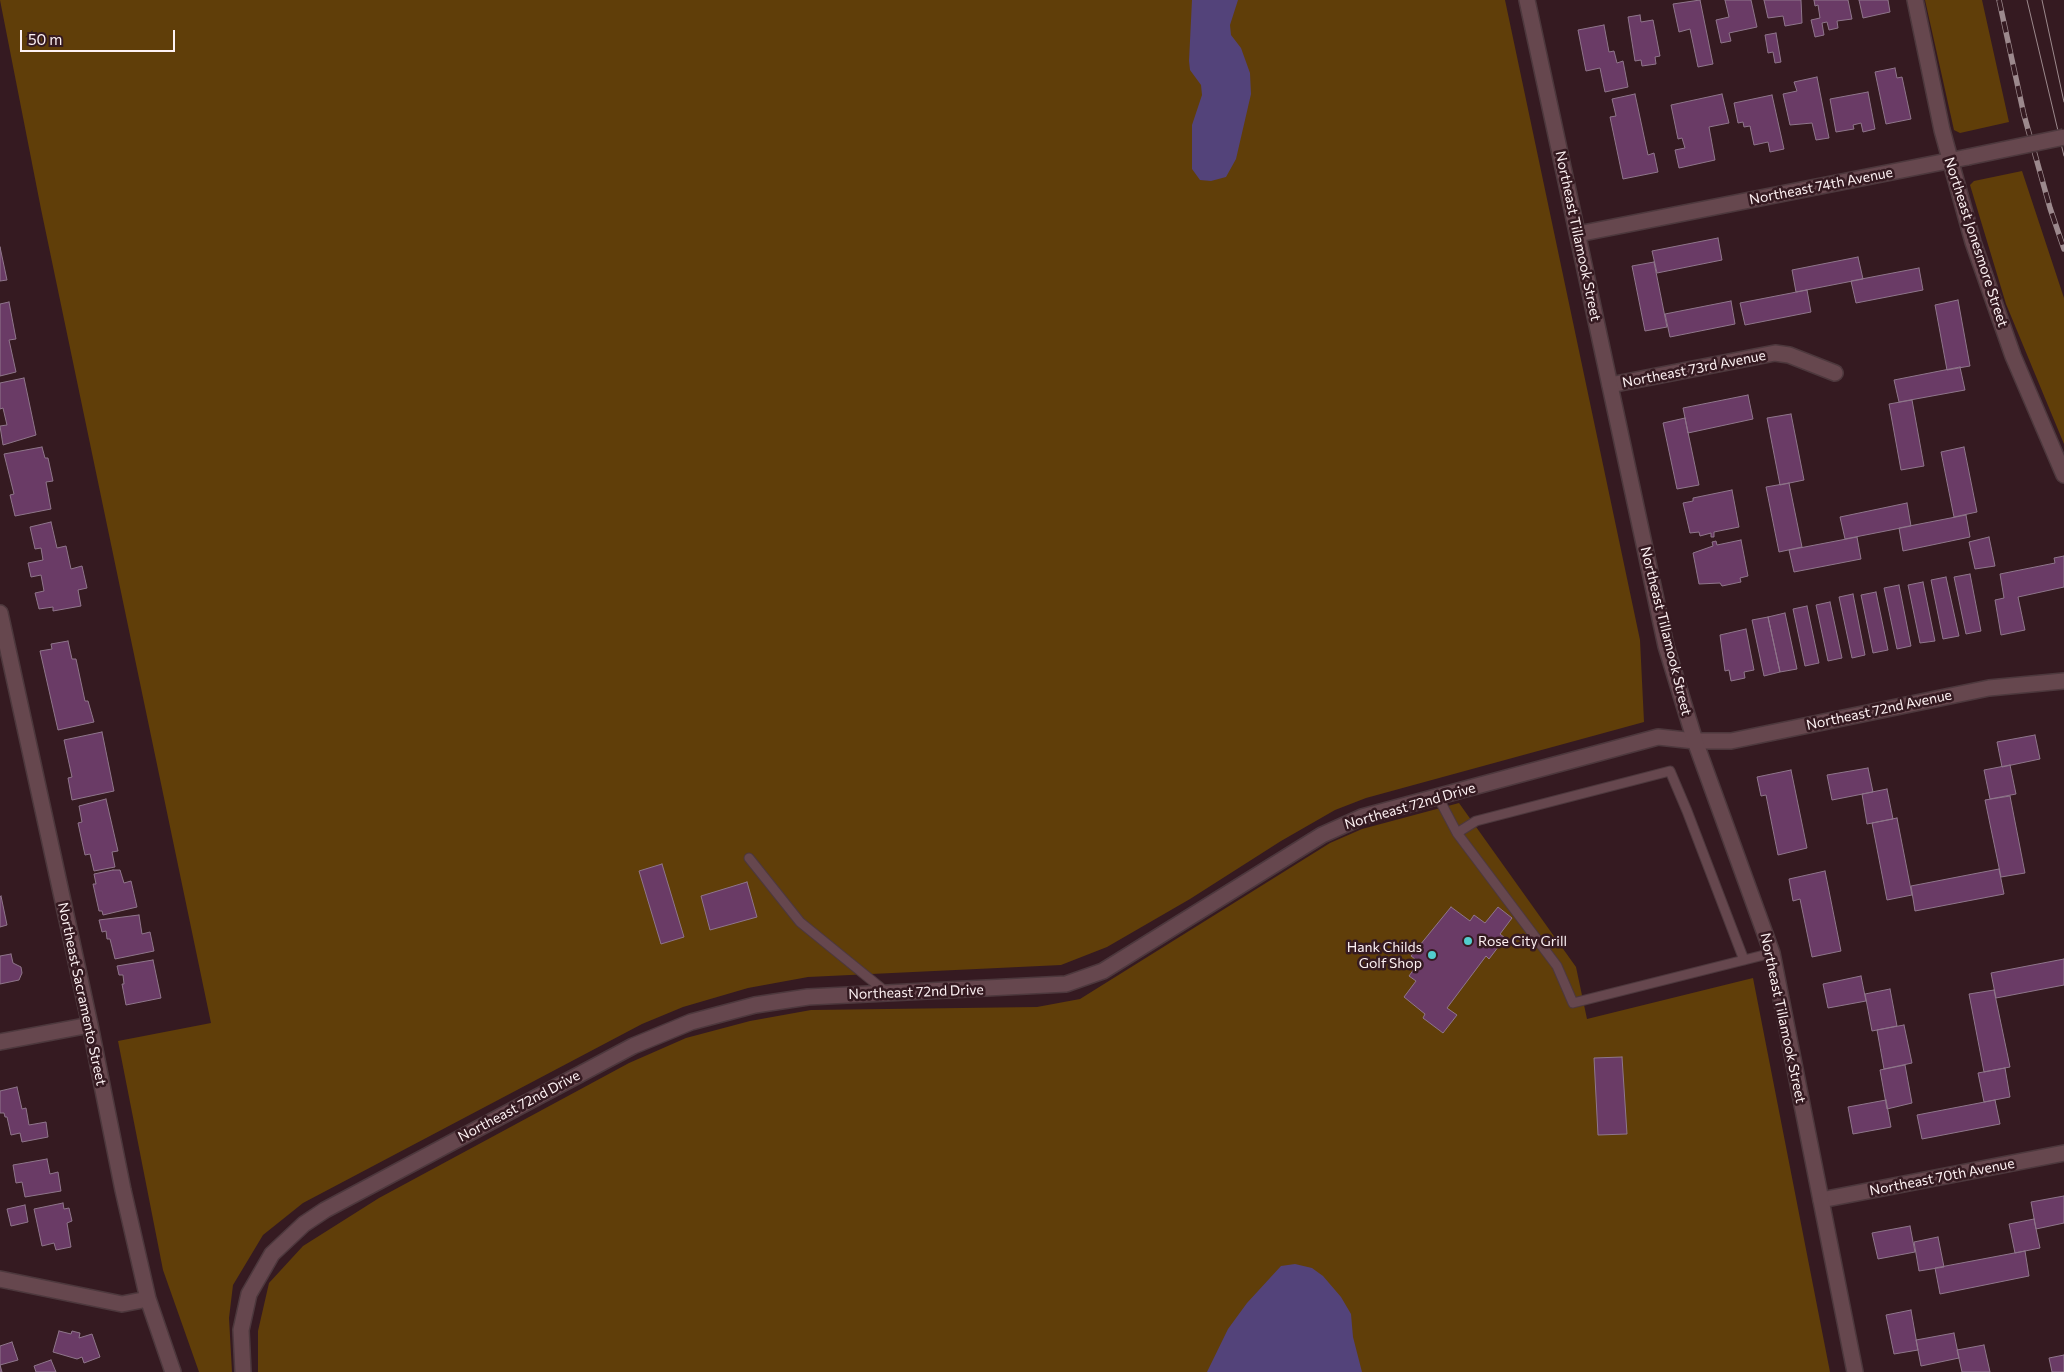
<!DOCTYPE html>
<style>
body{margin:0}
#map{position:relative;width:2064px;height:1372px;overflow:hidden;background:#351a21;font-family:Commissioner,sans-serif}
canvas{display:block}
.scale{position:absolute;left:20px;top:30px;width:155px;height:22px;box-sizing:border-box;border:2px solid #fdf1f3;border-top:0;padding-left:6px;font-size:15px;line-height:18px;white-space:nowrap;color:#fdf1f3;-webkit-text-stroke:4px #351a21;paint-order:stroke}
</style>
<div id="map">
<canvas width="2064" height="1372"></canvas>
<div class="scale">50 m</div>
</div>
<script>
const g = document.querySelector('canvas').getContext('2d');
g.lineJoin = 'round';
function fillPath(path, color) { g.fillStyle = color; g.fill(path, 'evenodd'); }
const poly = rows => new Path2D(rows.map(r => 'M' + r).join(''));
function strokePath(path, color, width, dash) { g.strokeStyle = color; g.lineWidth = width; g.lineCap = dash ? 'butt' : 'round'; g.setLineDash(dash || []); g.stroke(path); }
function drawText(font, color, halo, rows, align = 'center') {
  g.font = font + ' Commissioner,sans-serif'; g.lineWidth = 5; g.setLineDash([]); g.textBaseline = 'middle'; g.strokeStyle = halo; g.fillStyle = color; for (const [text, x, y, turn = 0] of rows) {
    g.save(); g.translate(x, y); g.rotate((+turn || 0) * Math.PI / 180); g.textAlign = isNaN(turn) ? turn : align; if (halo) g.strokeText(text, 0, 0); g.fillText(text, 0, 0); g.restore();
  }
}
const green = poly([
 [0,0,1505,0,1640,640,1644,722,1366,798,1335,810,1281,841,1190,899,1107,947,1061,965,808,977,748,988,683,1007,642,1024,303,1203,263,1235,233,1285,229,1318,232,1372,199,1372,163,1270,118,1041,211,1023,41,209],
 [1925,0,1982,0,2009,122,1960,133,1954,130],
 [2022,171,2064,298,2064,444,2006,304,1970,185,1974,181],
 [1459,803,1576,967,1587,1019,1753,978,1830,1372,258,1372,258,1331,269,1283,303,1246,379,1198,629,1063,686,1038,750,1021,811,1010,1037,1007,1080,999,1330,843,1362,829]
]);
const water = poly([
 [1192,0,1238,0,1230,25,1231,35,1241,48,1250,73,1251,94,1236,159,1226,177,1211,181,1200,180,1192,169,1192,125,1202,95,1201,85,1190,70,1189,61],
 [1295,1264,1312,1268,1323,1276,1341,1297,1351,1314,1353,1337,1362,1372,1207,1372,1228,1329,1247,1303,1281,1266]
]);
const building = poly([
 [1700,0,1713,64,1698,67,1690,29,1679,32,1673,4,1700,0],
 [1725,0,1751,0,1757,27,1729,33,1731,41,1721,43,1716,20,1729,17,1725,0],
 [1764,0,1801,0,1802,23,1785,26,1783,16,1768,18,1764,0],
 [1814,0,1848,0,1852,19,1837,21,1838,28,1829,30,1827,22,1822,23,1824,35,1815,37,1811,20,1820,18,1818,5,1815,6,1814,0],
 [1859,0,1888,0,1890,12,1863,18,1859,0],
 [1640,15,1641,22,1653,20,1660,56,1655,57,1656,64,1642,66,1641,60,1635,61,1628,17,1640,15],
 [1604,25,1609,52,1614,51,1617,63,1623,61,1628,87,1605,92,1600,68,1586,71,1578,30,1604,25],
 [1776,33,1781,62,1775,63,1773,52,1768,53,1765,35,1776,33],
 [1895,68,1897,78,1902,77,1911,119,1886,124,1875,72,1895,68],
 [1817,77,1829,138,1816,140,1812,123,1790,125,1783,94,1797,91,1794,82,1817,77],
 [1868,92,1875,129,1863,132,1861,123,1853,125,1854,129,1836,132,1830,99,1868,92],
 [1635,94,1648,155,1654,153,1658,172,1623,179,1610,117,1616,116,1612,99,1635,94],
 [1722,94,1729,123,1709,127,1715,160,1679,168,1675,150,1685,148,1682,138,1678,139,1671,105,1722,94],
 [1772,95,1784,149,1770,152,1768,142,1754,145,1750,126,1744,127,1743,122,1738,123,1734,103,1772,95],
 [1718,238,1722,260,1657,273,1652,251,1718,238],
 [0,247,7,280,0,281,0,247],
 [1858,257,1863,279,1796,292,1792,270,1858,257],
 [1654,262,1667,327,1645,331,1632,266,1654,262],
 [1919,268,1923,290,1856,303,1851,281,1919,268],
 [1807,290,1811,312,1745,325,1740,303,1807,290],
 [1958,300,1970,366,1947,370,1935,305,1958,300],
 [1731,301,1735,324,1670,337,1665,314,1731,301],
 [9,302,16,339,9,340,16,372,0,376,0,304,9,302],
 [1960,367,1965,390,1899,402,1894,380,1960,367],
 [24,378,36,435,3,445,0,426,7,425,3,408,0,409,0,383,24,378],
 [1748,395,1753,419,1688,433,1683,408,1748,395],
 [1912,400,1924,466,1901,470,1889,404,1912,400],
 [1791,414,1804,480,1780,485,1767,418,1791,414],
 [1685,418,1699,485,1677,489,1663,423,1685,418],
 [42,447,45,458,48,458,53,481,46,482,51,509,15,516,10,495,14,494,4,454,42,447],
 [1964,447,1977,512,1954,517,1941,452,1964,447],
 [1789,483,1802,547,1779,552,1766,487,1789,483],
 [1732,490,1739,527,1714,532,1714,537,1711,537,1711,533,1700,536,1699,532,1690,533,1683,503,1693,501,1693,498,1732,490],
 [1907,503,1911,526,1845,539,1840,517,1907,503],
 [1966,515,1970,537,1903,551,1899,528,1966,515],
 [51,522,57,548,66,546,71,569,82,566,87,588,78,590,81,606,53,611,53,607,39,609,35,593,44,591,41,575,31,577,28,563,43,560,41,548,35,549,30,527,51,522],
 [1857,537,1861,559,1794,572,1789,550,1857,537],
 [1989,537,1995,566,1975,569,1969,542,1989,537],
 [1741,540,1748,576,1740,578,1741,582,1722,586,1720,583,1699,584,1693,553,1713,546,1712,542,1716,541,1717,545,1741,540],
 [2064,556,2064,587,2018,597,2025,630,2001,635,1995,600,2004,598,2000,574,2055,563,2054,558,2064,556],
 [1970,574,1981,631,1966,634,1954,577,1970,574],
 [1946,577,1959,636,1943,639,1931,580,1946,577],
 [1923,582,1935,641,1920,643,1908,585,1923,582],
 [1899,585,1911,646,1897,649,1884,588,1899,585],
 [1876,592,1888,650,1873,653,1861,595,1876,592],
 [1853,594,1865,655,1852,658,1839,597,1853,594],
 [1830,602,1842,658,1828,661,1816,605,1830,602],
 [1807,606,1819,663,1805,666,1793,609,1807,606],
 [1785,613,1797,669,1780,672,1768,617,1785,613],
 [1768,617,1780,672,1764,676,1752,620,1768,617],
 [1746,629,1754,670,1744,672,1745,678,1731,681,1729,670,1725,671,1720,635,1746,629],
 [68,641,72,659,76,659,85,701,88,701,94,722,58,730,40,651,52,649,51,644,68,641],
 [102,732,114,791,72,800,68,778,72,777,64,740,102,732],
 [2035,735,2040,759,2002,767,1997,742,2035,735],
 [2010,765,2016,794,1990,799,1984,770,2010,765],
 [1868,768,1873,792,1832,800,1827,775,1868,768],
 [1791,770,1807,848,1778,855,1766,795,1761,796,1757,777,1791,770],
 [1887,789,1893,819,1867,824,1862,794,1887,789],
 [2010,796,2025,873,2001,877,1985,800,2010,796],
 [106,799,118,851,112,852,115,867,94,871,90,854,85,855,78,823,82,822,79,806,106,799],
 [1897,818,1912,895,1887,900,1872,823,1897,818],
 [662,864,684,937,661,944,639,871,662,864],
 [1999,869,2004,894,1915,911,1911,886,1999,869],
 [113,870,120,870,124,883,131,881,137,907,103,915,102,911,99,911,93,884,96,884,94,874,113,870],
 [1825,871,1841,951,1812,957,1800,899,1793,901,1789,879,1825,871],
 [747,882,757,917,710,930,701,896,747,882],
 [1,896,7,925,0,927,0,897,1,896],
 [1451,907,1470,921,1474,915,1485,923,1498,907,1512,918,1500,934,1505,938,1489,959,1486,956,1447,1008,1457,1015,1443,1033,1423,1018,1425,1014,1404,997,1416,981,1409,976,1419,962,1411,956,1451,907],
 [139,915,142,934,150,932,154,951,115,959,110,939,107,939,106,931,102,932,99,920,139,915],
 [11,954,13,963,21,967,22,973,19,980,0,984,0,956,11,954],
 [2064,959,2064,985,1996,998,1991,973,2064,959],
 [153,960,161,998,126,1005,122,984,124,984,123,975,119,975,117,966,153,960],
 [1861,976,1866,1001,1828,1008,1823,984,1861,976],
 [1890,989,1897,1026,1872,1031,1865,994,1890,989],
 [1994,990,2010,1067,1984,1072,1969,994,1994,990],
 [1904,1025,1912,1063,1884,1069,1877,1030,1904,1025],
 [1622,1057,1627,1134,1598,1135,1594,1058,1622,1057],
 [1905,1065,1912,1103,1887,1109,1880,1070,1905,1065],
 [2005,1068,2010,1097,1984,1102,1978,1073,2005,1068],
 [17,1087,22,1109,26,1108,29,1125,46,1122,48,1137,22,1142,20,1133,11,1135,7,1117,5,1117,4,1113,0,1113,0,1091,17,1087],
 [1886,1100,1891,1127,1853,1134,1848,1107,1886,1100],
 [1995,1100,2000,1124,1922,1139,1917,1115,1995,1100],
 [47,1159,50,1174,58,1172,61,1191,25,1197,22,1182,16,1183,13,1165,47,1159],
 [2064,1196,2064,1223,2036,1229,2031,1202,2064,1196],
 [63,1203,64,1209,69,1208,72,1221,67,1223,71,1247,56,1250,54,1243,42,1246,34,1209,63,1203],
 [25,1205,28,1222,11,1226,7,1209,25,1205],
 [2034,1219,2040,1248,2015,1253,2009,1224,2034,1219],
 [1910,1226,1915,1252,1878,1259,1872,1233,1910,1226],
 [1938,1237,1944,1267,1919,1271,1914,1242,1938,1237],
 [2025,1251,2029,1276,1940,1294,1935,1268,2025,1251],
 [1911,1310,1918,1350,1894,1354,1886,1315,1911,1310],
 [59,1331,71,1334,72,1331,80,1333,79,1338,92,1334,100,1357,84,1363,82,1357,77,1359,53,1352,59,1331],
 [1954,1333,1959,1358,1921,1366,1916,1340,1954,1333],
 [12,1342,18,1360,0,1365,2,1372,0,1372,0,1346,12,1342],
 [1984,1345,1990,1372,1962,1372,1957,1350,1984,1345],
 [2064,1355,2064,1372,2052,1372,2049,1358,2064,1355],
 [51,1360,56,1372,36,1372,34,1366,51,1360]
]);
const lane = poly([
 [1438,797,1457,833,1557,966,1573,1003,1772,953],
 [1457,833,1476,821,1670,771,1687,811,1744,960],
 [749,858,800,922,886,992]
]);
const street = poly([
 [1915,0,1942,130,1973,242,2013,356,2064,475],
 [1610,385,1775,353,1789,355,1835,373],
 [0,613,90,1025,123,1190,148,1299,173,1372],
 [0,1042,90,1025],
 [1821,1200,2064,1153],
 [0,1279,122,1304,148,1299],
 [243,1372,241,1330,249,1294,272,1254,304,1224,325,1210,633,1046,691,1022,755,1005,808,997,1066,984,1103,971,1322,835,1362,817,1658,737,1695,741,1731,741,1989,688,2064,681]
]);
const secondary = poly([
 [1527,0,1666,646,1695,741,1772,953,1855,1372],
 [1578,234,1968,157]
]);
const tram = poly([
 [2027,0,2064,156],
 [2042,0,2064,102]
]);
const rail = poly([
 [1999,0,2024,115,2050,208,2064,249]
]);
const secondaryBridge = poly([
 [1968,157,2064,137]
]);
const markers = [
 [1468,941,5,"#52cdcd"],
 [1432,955,5,"#52cdcd"]
];
const streetNames = [
 ["Northeast 74th Avenue",1821,186,-11],
 ["Northeast Tillamook Street",1578,236,78],
 ["Northeast Jonesmore Street",1976,242,72],
 ["Northeast 73rd Avenue",1694,369,-11],
 ["Northeast Tillamook Street",1666,631,76],
 ["Northeast 72nd Avenue",1879,710,-12],
 ["Northeast 72nd Drive",1410,806,-16],
 ["Northeast 72nd Drive",916,992,-2],
 ["Northeast Sacramento Street",82,994,78],
 ["Northeast Tillamook Street",1783,1018,78],
 ["Northeast 72nd Drive",519,1106,-28],
 ["Northeast 70th Avenue",1942,1177,-11]
];
const poiNames = [
 ["Rose City Grill",1478,941],
 ["Hank Childs",1422,947,"right"],
 ["Golf Shop",1422,963,"right"]
];
fillPath(green, '#603e09');
fillPath(water, '#53437a');
fillPath(building, '#6a3b66');
strokePath(building, '#8f768b', 1);
strokePath(lane, '#4d383d', 11);
strokePath(street, '#4d383d', 18);
strokePath(secondary, '#4d383d', 18);
strokePath(lane, '#66474e', 9);
strokePath(street, '#66474e', 15);
strokePath(secondary, '#66474e', 15);
strokePath(tram, '#9c898d', 1);
strokePath(rail, '#9c898d', 5.5);
strokePath(rail, '#351a21', 4, [11]);
strokePath(secondaryBridge, '#4d383d', 18, []);
strokePath(secondaryBridge, '#66474e', 15);
for (const [x, y, r, color] of markers) { const dot = new Path2D(); dot.arc(x, y, r, 0, 2 * Math.PI); g.fillStyle = color; g.fill(dot); strokePath(dot, '#351a21', 2); }
drawText('14px', '#fdf1f3', '#351a21', streetNames);
drawText('14px', '#fdf1f3', '#351a21', poiNames, 'left');
</script>
